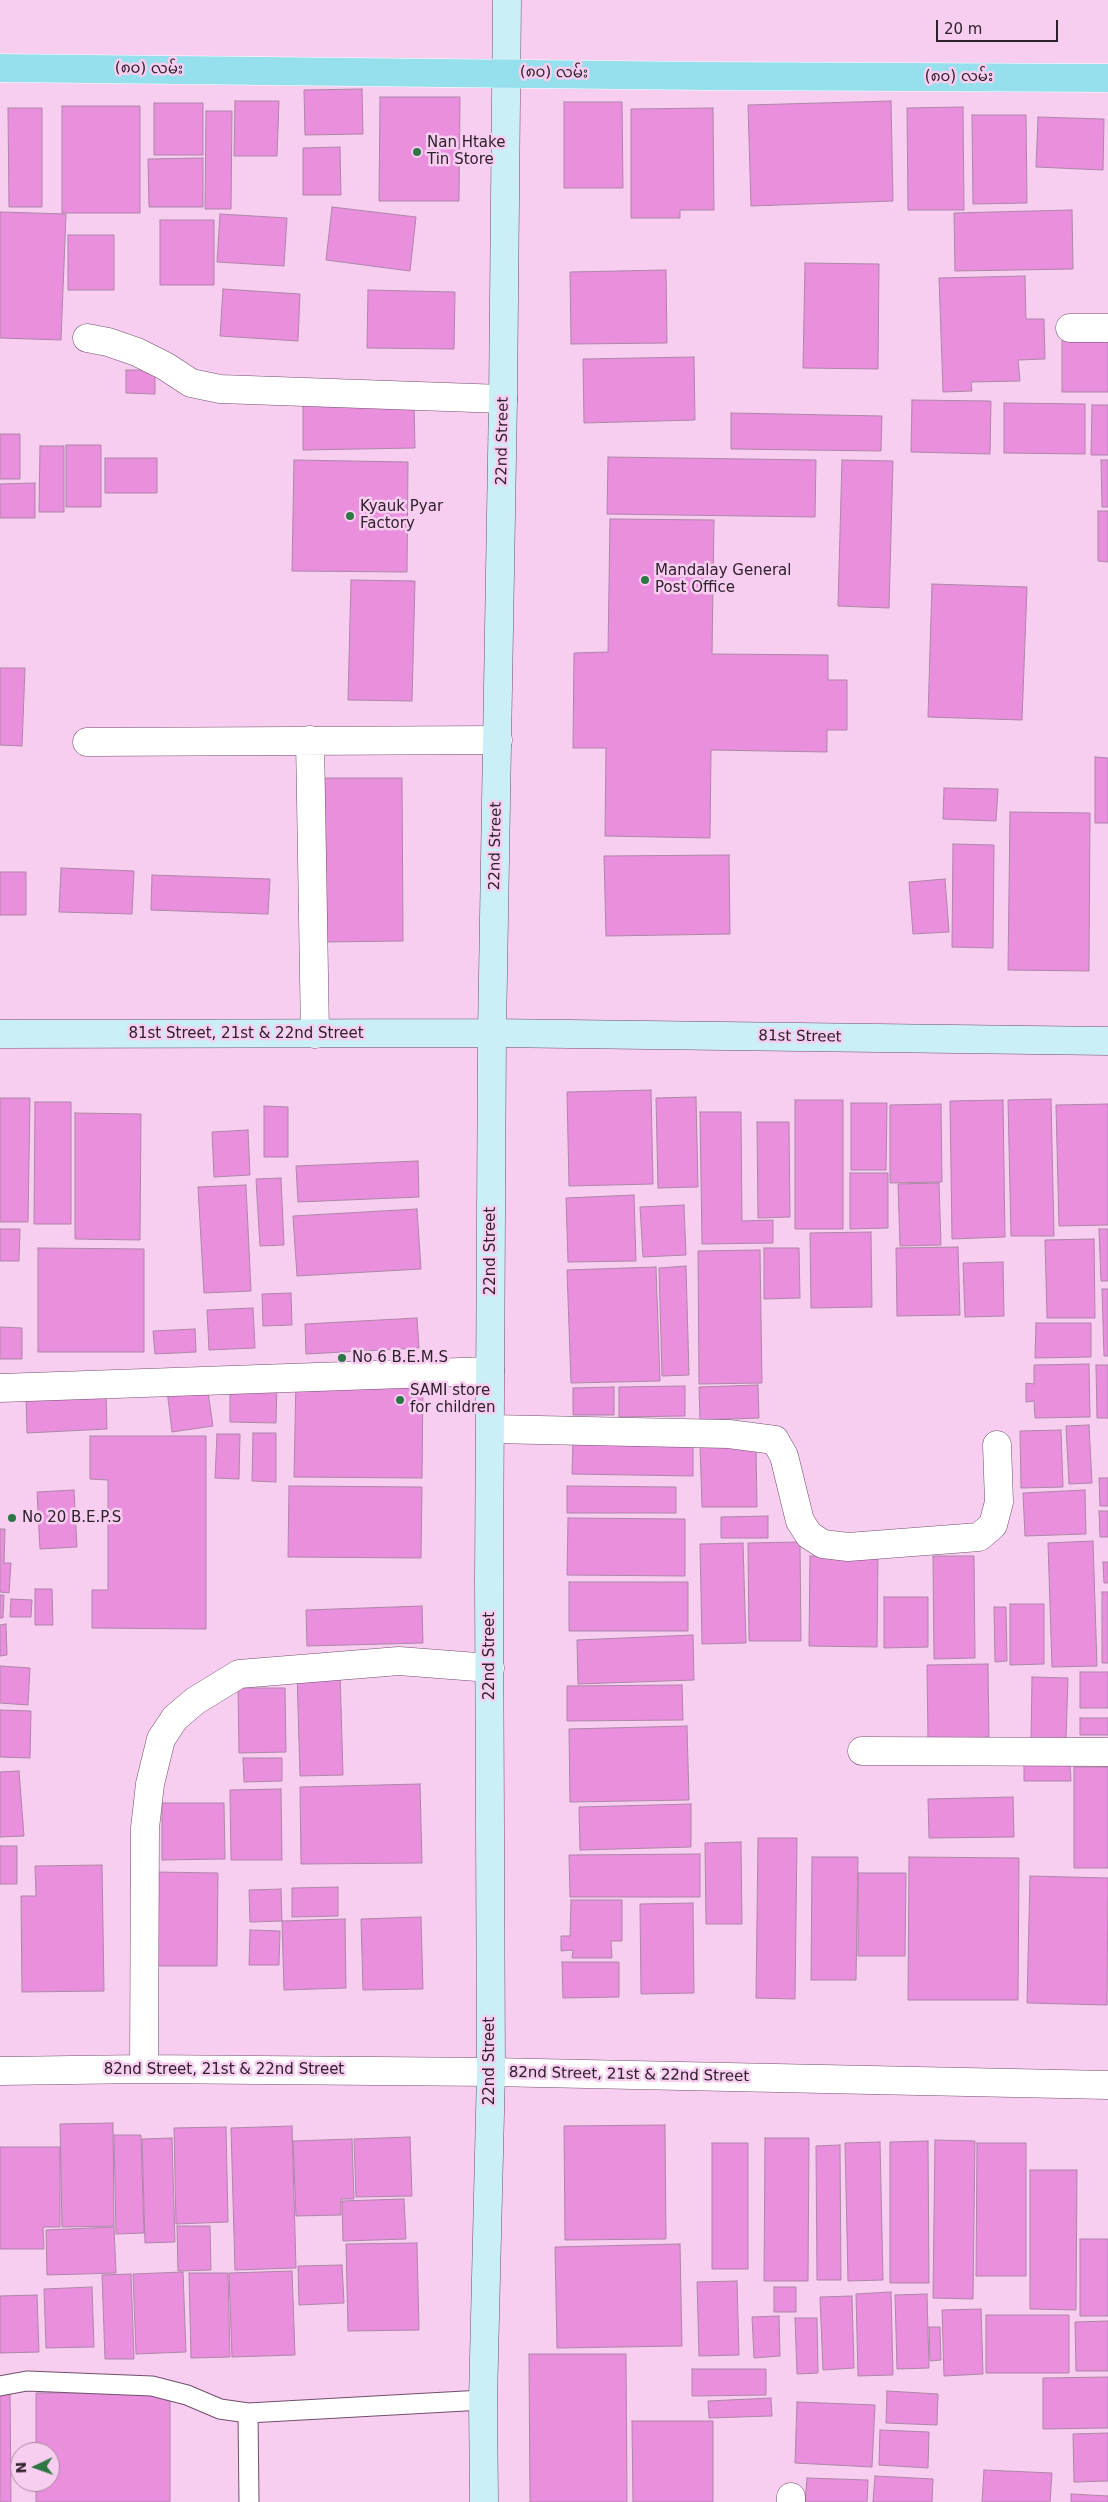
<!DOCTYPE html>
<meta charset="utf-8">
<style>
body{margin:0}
#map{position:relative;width:1108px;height:2502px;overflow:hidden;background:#f7cef0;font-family:"DejaVu Sans",sans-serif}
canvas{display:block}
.north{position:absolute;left:10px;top:2442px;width:50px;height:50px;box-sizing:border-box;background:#f7cef0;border:1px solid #a788a2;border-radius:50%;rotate:267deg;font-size:14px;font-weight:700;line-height:20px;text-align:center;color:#2f202d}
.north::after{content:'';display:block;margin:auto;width:18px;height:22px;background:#2d7745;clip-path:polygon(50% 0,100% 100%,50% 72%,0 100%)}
.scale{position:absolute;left:936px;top:20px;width:122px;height:22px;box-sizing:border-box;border:2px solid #2f202d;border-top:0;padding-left:6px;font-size:15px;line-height:18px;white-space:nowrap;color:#2f202d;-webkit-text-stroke:4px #f7cef0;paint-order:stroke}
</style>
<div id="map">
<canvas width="1108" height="2502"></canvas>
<div class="north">N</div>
<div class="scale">20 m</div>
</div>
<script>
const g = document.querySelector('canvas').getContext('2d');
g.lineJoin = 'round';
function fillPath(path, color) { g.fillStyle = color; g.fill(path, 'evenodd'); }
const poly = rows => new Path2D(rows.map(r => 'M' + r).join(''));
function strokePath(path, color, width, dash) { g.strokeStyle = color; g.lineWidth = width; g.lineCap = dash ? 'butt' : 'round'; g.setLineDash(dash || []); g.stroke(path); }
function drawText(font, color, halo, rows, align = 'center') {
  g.font = font + ' "DejaVu Sans","Noto Sans Myanmar",sans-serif'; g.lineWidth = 5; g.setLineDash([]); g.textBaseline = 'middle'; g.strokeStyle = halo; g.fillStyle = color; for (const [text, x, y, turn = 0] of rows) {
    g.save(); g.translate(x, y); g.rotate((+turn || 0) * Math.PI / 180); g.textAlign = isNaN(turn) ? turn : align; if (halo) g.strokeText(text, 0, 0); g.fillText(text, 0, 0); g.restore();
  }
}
const building = poly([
 [362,89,363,134,305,135,304,90,362,89],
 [380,97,460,97,459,201,379,201,380,97],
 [235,101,279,101,277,156,234,156,235,101],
 [891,101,893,201,751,206,748,105,891,101],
 [564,102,622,102,623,188,564,188,564,102],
 [154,103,203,103,203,155,154,155,154,103],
 [62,106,140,106,140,213,62,213,62,106],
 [963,107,964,210,908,210,907,108,963,107],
 [8,108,42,108,42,207,9,207,8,108],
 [713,108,714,210,680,210,680,218,631,218,631,109,713,108],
 [206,111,232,111,231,209,205,209,206,111],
 [972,115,1026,115,1027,203,973,204,972,115],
 [1038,117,1104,119,1103,170,1036,167,1038,117],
 [340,147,341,195,303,195,303,148,340,147],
 [203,158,203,207,149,207,148,159,203,158],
 [332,207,416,217,410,271,326,260,332,207],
 [1072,210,1073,269,955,271,954,213,1072,210],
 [0,212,66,214,61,340,0,338,0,212],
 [220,214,287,218,284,266,217,262,220,214],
 [160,220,214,220,214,285,160,285,160,220],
 [68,235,114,235,114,290,68,290,68,235],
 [805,263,879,264,878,369,803,368,805,263],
 [666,270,667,343,571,344,570,272,666,270],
 [1025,276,1026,319,1044,319,1045,359,1018,360,1020,381,971,382,972,391,943,392,939,278,1025,276],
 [223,289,300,294,298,341,220,336,223,289],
 [368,290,455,292,454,349,367,348,368,290],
 [1062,333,1108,333,1108,392,1062,392,1062,333],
 [694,357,695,420,584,423,583,359,694,357],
 [126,370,155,370,155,394,126,393,126,370],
 [912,400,991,401,990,454,911,452,912,400],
 [414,403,415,448,303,450,303,405,414,403],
 [1004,403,1085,404,1085,454,1004,453,1004,403],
 [1092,405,1108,405,1108,455,1091,455,1092,405],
 [731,413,882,416,881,451,731,449,731,413],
 [0,434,20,434,20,479,0,479,0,434],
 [66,445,101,445,101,507,66,507,66,445],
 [40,446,64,446,64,512,39,512,40,446],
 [608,457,816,460,815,517,607,514,608,457],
 [105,458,157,458,157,493,105,493,105,458],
 [294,460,408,462,407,572,292,571,294,460],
 [842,460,893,461,889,608,838,606,842,460],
 [1101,460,1108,460,1108,507,1102,507,1101,460],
 [35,483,35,518,0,518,0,484,35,483],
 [1098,511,1108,511,1108,562,1098,561,1098,511],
 [610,519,714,520,712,654,828,655,828,680,847,680,847,730,827,730,827,752,711,750,710,838,605,836,606,748,573,748,574,653,608,652,610,519],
 [351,580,415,581,412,701,348,700,351,580],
 [932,584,1027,587,1022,720,928,717,932,584],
 [0,668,25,668,22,746,0,745,0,668],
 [1095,757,1108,758,1108,823,1095,823,1095,757],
 [321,778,402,778,403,941,321,942,321,778],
 [944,788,998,789,996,821,943,819,944,788],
 [1010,812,1090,813,1089,971,1008,970,1010,812],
 [953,844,994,845,993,948,952,947,953,844],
 [729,855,730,934,606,936,604,856,729,855],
 [61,868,134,871,132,914,59,912,61,868],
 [0,872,26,872,26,915,0,915,0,872],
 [152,875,270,879,268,914,151,910,152,875],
 [945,879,949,932,913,934,909,882,945,879],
 [651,1090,653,1184,569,1186,567,1092,651,1090],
 [696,1097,698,1187,658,1188,656,1098,696,1097],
 [0,1098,30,1098,28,1222,0,1222,0,1098],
 [1051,1099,1054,1236,1011,1236,1008,1100,1051,1099],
 [795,1100,843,1100,843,1229,795,1229,795,1100],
 [1003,1100,1005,1237,952,1239,950,1101,1003,1100],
 [35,1102,71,1102,71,1224,34,1224,35,1102],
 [851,1103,887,1103,886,1170,851,1170,851,1103],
 [941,1104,942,1182,890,1183,890,1105,941,1104],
 [1108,1104,1108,1225,1059,1226,1056,1105,1108,1104],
 [264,1106,288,1107,288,1157,264,1157,264,1106],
 [700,1112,741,1112,742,1221,773,1220,773,1243,702,1244,700,1112],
 [75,1113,141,1114,140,1240,75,1239,75,1113],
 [757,1122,789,1122,790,1217,758,1218,757,1122],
 [248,1130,250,1175,214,1177,212,1132,248,1130],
 [418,1161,419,1197,298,1202,296,1166,418,1161],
 [850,1173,888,1173,888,1228,850,1229,850,1173],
 [281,1178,284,1245,260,1246,256,1179,281,1178],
 [939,1183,941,1245,900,1246,898,1184,939,1183],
 [246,1185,251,1291,204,1293,198,1187,246,1185],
 [634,1195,636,1261,568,1262,566,1198,634,1195],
 [684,1205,686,1255,643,1257,640,1207,684,1205],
 [417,1209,421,1269,297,1276,293,1216,417,1209],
 [0,1229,20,1229,19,1261,0,1261,0,1229],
 [1099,1229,1108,1229,1108,1281,1101,1281,1099,1229],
 [871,1232,872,1307,811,1308,810,1233,871,1232],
 [1094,1239,1095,1318,1047,1318,1045,1240,1094,1239],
 [958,1247,960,1315,897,1316,896,1248,958,1247],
 [38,1248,144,1249,144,1352,38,1352,38,1248],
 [764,1248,799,1248,800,1298,764,1299,764,1248],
 [760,1250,762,1383,699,1384,698,1251,760,1250],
 [1003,1262,1004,1316,965,1317,963,1263,1003,1262],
 [686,1266,689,1375,662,1376,659,1268,686,1266],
 [656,1267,660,1381,571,1383,567,1270,656,1267],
 [1102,1289,1108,1289,1108,1356,1104,1356,1102,1289],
 [291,1293,292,1325,263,1326,262,1294,291,1293],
 [253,1308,255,1348,209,1350,207,1310,253,1308],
 [417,1318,419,1348,306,1354,305,1324,417,1318],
 [1036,1323,1091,1323,1091,1357,1035,1358,1036,1323],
 [0,1327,22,1328,22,1359,0,1359,0,1327],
 [195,1329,196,1352,155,1354,153,1331,195,1329],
 [1089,1364,1090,1417,1035,1418,1034,1401,1026,1402,1026,1383,1034,1384,1034,1365,1089,1364],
 [1096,1365,1108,1365,1108,1418,1097,1418,1096,1365],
 [296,1379,423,1380,422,1478,294,1477,296,1379],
 [230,1383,277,1383,276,1423,230,1422,230,1383],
 [207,1385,213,1426,172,1432,167,1390,207,1385],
 [758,1385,759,1418,700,1420,699,1387,758,1385],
 [685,1386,685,1416,619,1417,619,1387,685,1386],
 [614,1387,614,1415,573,1415,573,1388,614,1387],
 [106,1393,107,1429,27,1433,26,1396,106,1393],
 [1089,1425,1092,1483,1069,1484,1066,1426,1089,1425],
 [1061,1430,1063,1487,1021,1488,1020,1431,1061,1430],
 [253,1433,276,1433,276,1482,252,1481,253,1433],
 [217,1434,240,1434,239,1479,215,1478,217,1434],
 [90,1436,206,1436,206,1629,92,1628,92,1590,108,1590,108,1480,90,1479,90,1436],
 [573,1438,693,1440,693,1476,572,1474,573,1438],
 [756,1444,757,1507,702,1507,700,1445,756,1444],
 [1099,1478,1108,1478,1108,1506,1100,1506,1099,1478],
 [289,1486,422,1487,421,1558,288,1557,289,1486],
 [567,1486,676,1487,676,1513,567,1513,567,1486],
 [74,1490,77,1547,40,1549,37,1492,74,1490],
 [1085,1490,1086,1534,1025,1536,1023,1493,1085,1490],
 [1099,1511,1108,1511,1108,1537,1100,1537,1099,1511],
 [768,1516,768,1538,721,1538,721,1517,768,1516],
 [568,1518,685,1519,685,1576,567,1575,568,1518],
 [0,1529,5,1529,4,1563,11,1563,9,1593,0,1592,0,1529],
 [1093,1541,1097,1666,1052,1667,1048,1543,1093,1541],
 [800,1542,801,1641,749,1641,748,1543,800,1542],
 [743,1543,746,1643,702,1644,700,1544,743,1543],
 [810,1556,878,1557,877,1647,809,1646,810,1556],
 [933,1556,974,1556,975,1658,934,1659,933,1556],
 [1103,1562,1108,1562,1108,1583,1104,1583,1103,1562],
 [569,1582,688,1582,688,1631,569,1631,569,1582],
 [35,1589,52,1589,53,1625,35,1625,35,1589],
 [1102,1592,1108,1592,1108,1663,1102,1663,1102,1592],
 [0,1595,4,1595,3,1618,0,1618,0,1595],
 [884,1597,928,1597,928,1647,884,1648,884,1597],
 [11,1599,32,1600,31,1617,10,1617,11,1599],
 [1010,1604,1044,1604,1044,1664,1010,1665,1010,1604],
 [422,1606,423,1643,307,1646,306,1610,422,1606],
 [994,1607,1006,1607,1007,1661,995,1662,994,1607],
 [6,1624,7,1655,0,1656,0,1625,6,1624],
 [693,1635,694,1680,578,1684,577,1640,693,1635],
 [988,1664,989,1737,928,1739,927,1665,988,1664],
 [0,1666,30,1668,28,1705,0,1703,0,1666],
 [340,1672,343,1775,300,1776,297,1673,340,1672],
 [1080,1672,1108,1672,1108,1708,1080,1708,1080,1672],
 [1032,1677,1068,1678,1066,1740,1031,1739,1032,1677],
 [682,1685,683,1720,567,1721,567,1686,682,1685],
 [238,1688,285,1688,286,1752,239,1753,238,1688],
 [0,1710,31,1711,30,1758,0,1757,0,1710],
 [1080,1718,1108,1718,1108,1735,1080,1735,1080,1718],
 [687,1726,689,1800,570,1802,569,1729,687,1726],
 [243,1758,282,1758,282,1781,244,1782,243,1758],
 [1024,1763,1070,1763,1071,1781,1024,1781,1024,1763],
 [1074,1767,1108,1767,1108,1868,1074,1868,1074,1767],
 [19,1771,24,1836,0,1837,0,1772,19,1771],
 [420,1784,422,1863,301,1864,300,1787,420,1784],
 [281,1789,282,1860,231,1860,230,1790,281,1789],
 [1013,1797,1014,1837,929,1838,928,1799,1013,1797],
 [162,1803,224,1803,225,1859,162,1860,162,1803],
 [691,1804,691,1847,580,1850,579,1807,691,1804],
 [758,1838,797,1838,795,1999,756,1998,758,1838],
 [741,1842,742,1924,706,1924,705,1843,741,1842],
 [0,1846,17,1846,17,1884,0,1884,0,1846],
 [700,1854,700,1897,570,1897,569,1855,700,1854],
 [812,1857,858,1857,856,1980,811,1980,812,1857],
 [909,1857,1019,1858,1018,2000,908,2000,909,1857],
 [102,1865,104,1991,22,1992,21,1896,36,1896,35,1866,102,1865],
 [155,1872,218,1873,217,1966,155,1966,155,1872],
 [858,1873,906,1873,905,1956,858,1956,858,1873],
 [1030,1876,1108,1878,1107,2005,1027,2003,1030,1876],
 [338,1887,338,1916,292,1917,292,1888,338,1887],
 [281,1889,282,1921,250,1922,249,1890,281,1889],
 [571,1900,622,1900,622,1941,611,1941,612,1958,572,1958,573,1950,561,1951,561,1936,570,1936,571,1900],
 [693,1903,694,1993,641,1994,640,1904,693,1903],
 [421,1917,423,1989,363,1990,361,1919,421,1917],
 [345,1919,346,1988,284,1990,282,1921,345,1919],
 [250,1930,280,1931,279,1965,249,1965,250,1930],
 [562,1962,619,1962,619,1997,563,1998,562,1962],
 [113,2123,114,2226,62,2227,60,2124,113,2123],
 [665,2125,666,2239,565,2240,564,2126,665,2125],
 [292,2126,296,2268,235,2270,231,2128,292,2126],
 [226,2127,228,2222,176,2224,174,2128,226,2127],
 [114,2135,141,2135,144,2233,116,2234,114,2135],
 [410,2137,412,2196,356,2197,354,2139,410,2137],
 [172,2138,175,2242,145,2243,142,2139,172,2138],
 [765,2138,809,2138,808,2281,764,2281,765,2138],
 [352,2139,354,2199,341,2199,341,2215,296,2216,293,2141,352,2139],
 [935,2140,975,2141,973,2299,933,2298,935,2140],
 [928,2141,929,2283,890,2283,890,2142,928,2141],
 [880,2142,883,2280,848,2281,845,2143,880,2142],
 [712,2143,748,2143,748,2269,712,2269,712,2143],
 [977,2143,1026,2143,1026,2276,976,2276,977,2143],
 [840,2145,841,2280,817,2280,816,2146,840,2145],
 [0,2147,60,2147,60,2227,43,2227,44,2249,0,2249,0,2147],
 [1030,2170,1077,2170,1076,2310,1030,2309,1030,2170],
 [404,2199,406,2239,343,2241,342,2201,404,2199],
 [177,2226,210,2226,211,2270,178,2271,177,2226],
 [114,2227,116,2273,47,2275,46,2230,114,2227],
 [1080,2239,1108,2239,1108,2316,1080,2316,1080,2239],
 [417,2243,419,2330,348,2331,346,2244,417,2243],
 [680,2244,682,2346,557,2348,555,2247,680,2244],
 [342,2265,344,2303,299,2305,298,2266,342,2265],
 [292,2271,295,2355,232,2357,229,2273,292,2271],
 [183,2272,186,2352,136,2354,133,2274,183,2272],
 [189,2273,228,2273,230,2357,191,2358,189,2273],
 [131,2274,134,2359,105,2359,102,2275,131,2274],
 [737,2281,739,2355,699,2356,697,2282,737,2281],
 [92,2287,94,2347,46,2348,44,2289,92,2287],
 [774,2287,796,2287,796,2312,774,2312,774,2287],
 [891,2292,893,2375,858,2376,856,2294,891,2292],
 [927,2294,929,2368,897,2369,895,2295,927,2294],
 [37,2295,39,2352,0,2353,0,2296,37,2295],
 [852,2296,854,2368,823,2370,820,2297,852,2296],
 [981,2309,983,2374,944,2376,942,2310,981,2309],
 [986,2315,1069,2315,1069,2373,986,2373,986,2315],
 [779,2316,780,2356,754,2358,752,2317,779,2316],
 [795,2318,817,2318,818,2373,797,2374,795,2318],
 [1108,2321,1108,2371,1076,2371,1075,2322,1108,2321],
 [929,2327,940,2327,941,2360,930,2361,929,2327],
 [529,2354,626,2354,627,2502,530,2502,529,2354],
 [692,2369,766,2369,766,2395,692,2396,692,2369],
 [1108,2377,1108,2428,1043,2429,1043,2378,1108,2377],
 [0,2390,10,2390,11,2502,0,2502,0,2390],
 [887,2391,938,2394,937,2425,886,2423,887,2391],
 [170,2392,170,2502,36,2502,36,2482,50,2482,50,2452,36,2452,36,2393,170,2392],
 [771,2398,772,2416,709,2418,708,2401,771,2398],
 [797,2402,875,2405,872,2467,795,2463,797,2402],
 [632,2421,713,2421,713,2502,633,2502,632,2421],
 [880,2430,929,2432,928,2468,879,2465,880,2430],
 [1108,2433,1108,2481,1074,2482,1073,2434,1108,2433],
 [984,2470,1052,2473,1050,2502,982,2502,984,2470],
 [875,2476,933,2479,932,2502,873,2502,875,2476],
 [807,2478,868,2480,867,2502,805,2502,807,2478],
 [1071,2494,1108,2496,1108,2502,1071,2502,1071,2494]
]);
const lane = poly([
 [0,2386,27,2381,152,2386,187,2395,220,2409,248,2413,483,2400],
 [248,2413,249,2502]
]);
const street = poly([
 [1070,328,1108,328],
 [87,338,108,342,137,352,165,366,191,383,220,389,503,399],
 [310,740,315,1034],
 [87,742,498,740],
 [0,1388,490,1371],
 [491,1429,729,1434,775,1440,784,1456,800,1521,809,1535,823,1544,848,1547,979,1537,993,1525,999,1502,997,1445],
 [862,1751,1108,1752],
 [144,2069,145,1828,150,1784,161,1739,175,1718,195,1701,239,1674,399,1661,490,1668],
 [0,2071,144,2069,491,2072,1108,2085],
 [791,2502,791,2497]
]);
const secondary = poly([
 [0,1034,492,1033,1108,1041],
 [484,2502,483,2400,491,2072,489,1580,492,1033,503,399,507,0]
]);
const primary = poly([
 [0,68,705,76,1108,78]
]);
const markers = [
 [417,152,5,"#2d7745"],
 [350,516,5,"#2d7745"],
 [645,580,5,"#2d7745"],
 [342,1358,5,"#2d7745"],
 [400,1400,5,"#2d7745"],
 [12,1518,5,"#2d7745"]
];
const streetNames = [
 ["(၈၀) လမ်း",149,69,1],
 ["(၈၀) လမ်း",554,73,1],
 ["(၈၀) လမ်း",959,77],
 ["22nd Street",503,441,-89],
 ["22nd Street",496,846,-89],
 ["81st Street, 21st & 22nd Street",246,1034],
 ["81st Street",800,1037,1],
 ["22nd Street",491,1251,-90],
 ["22nd Street",490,1656,-90],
 ["22nd Street",490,2061,-90],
 ["82nd Street, 21st & 22nd Street",224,2070],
 ["82nd Street, 21st & 22nd Street",629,2075,1]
];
const poiNames = [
 ["Nan Htake",427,143],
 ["Tin Store",427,160],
 ["Kyauk Pyar",360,507],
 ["Factory",360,524],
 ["Mandalay General",655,571],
 ["Post Office",655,588],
 ["No 6 B.E.M.S",352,1358],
 ["SAMI store",410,1391],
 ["for children",410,1408],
 ["No 20 B.E.P.S",22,1518]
];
fillPath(building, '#e98fde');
strokePath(building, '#ad87a7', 1);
strokePath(lane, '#714f6d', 21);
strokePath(street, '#714f6d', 29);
strokePath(secondary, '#714f6d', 29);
strokePath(primary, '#fff', 29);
strokePath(lane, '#fff', 19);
strokePath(street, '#fff', 28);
strokePath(secondary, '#caeff6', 28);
strokePath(primary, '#96e0ed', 28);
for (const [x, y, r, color] of markers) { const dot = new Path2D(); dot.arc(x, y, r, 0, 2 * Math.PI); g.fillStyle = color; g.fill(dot); strokePath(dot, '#f7cef0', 2); }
drawText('15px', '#2f202d', '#f7cef0', streetNames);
drawText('15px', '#2f202d', '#f7cef0', poiNames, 'left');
</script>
